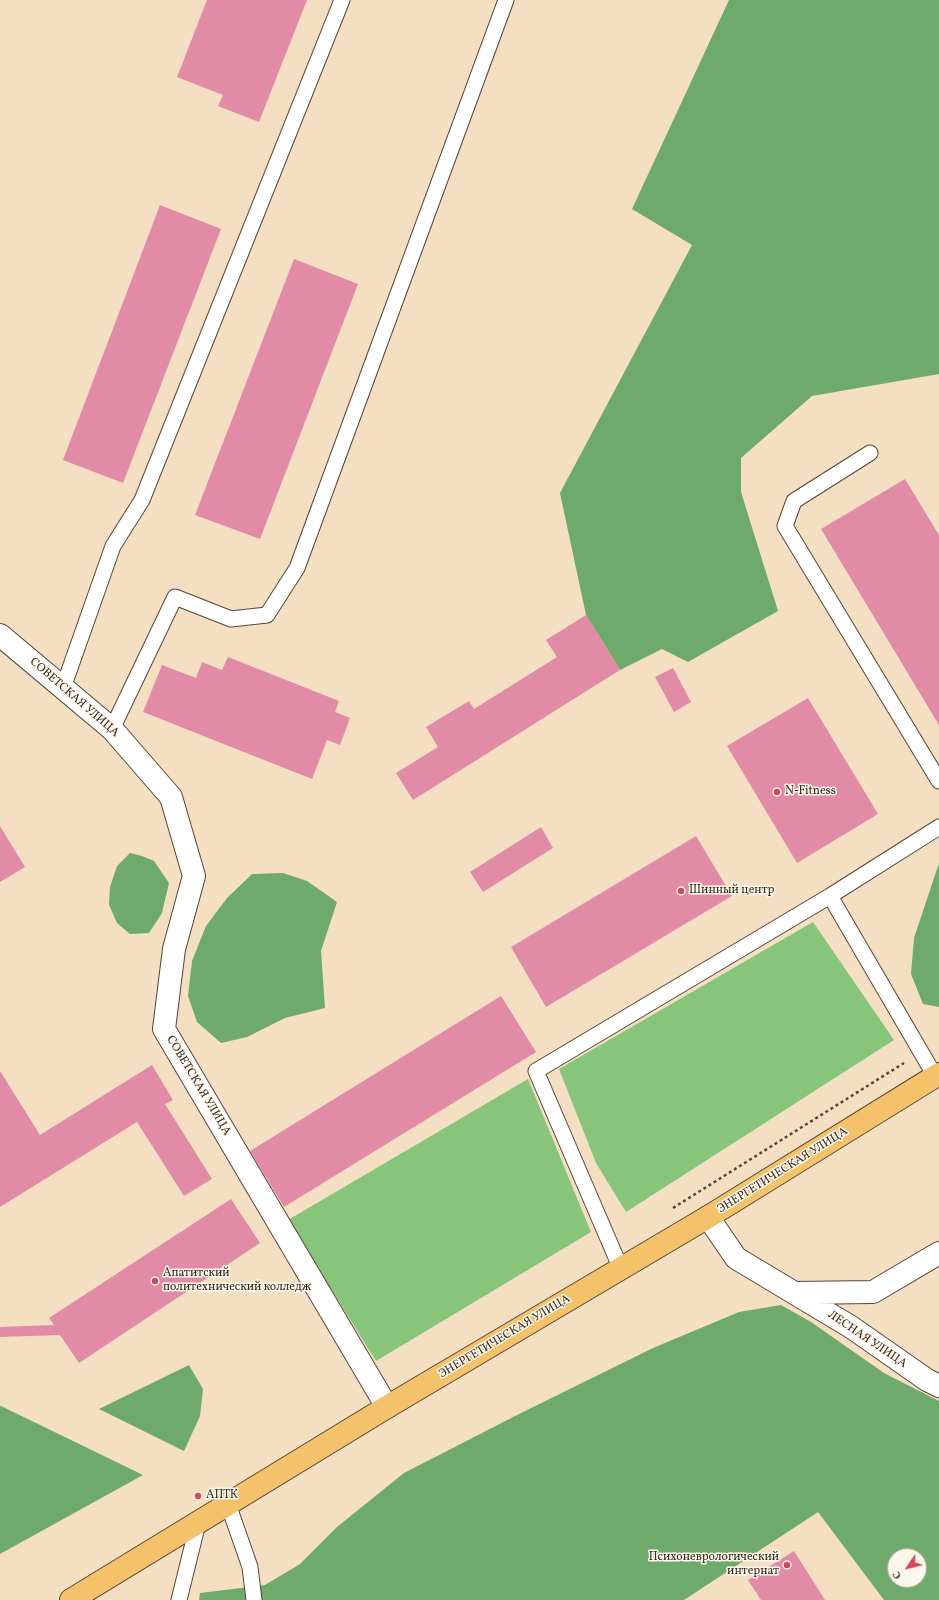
<!DOCTYPE html>
<meta charset="utf-8">
<style>
body{margin:0}
#map{position:relative;width:939px;height:1600px;overflow:hidden;background:#f4dfc3;font-family:Vollkorn,serif}
canvas{display:block}
.north{position:absolute;left:887px;top:1548px;width:40px;height:40px;box-sizing:border-box;background:#fbf7ec;border:1px solid #aea59a;border-radius:50%;rotate:235deg;font-size:11px;font-weight:700;line-height:16px;text-align:center;color:#3b2a1e}
.north::after{content:'';display:block;margin:auto;width:14px;height:18px;background:#d1495b;clip-path:polygon(50% 0,100% 100%,50% 72%,0 100%)}
</style>
<div id="map">
<canvas width="939" height="1600"></canvas>
<div class="north">С</div>
</div>
<script>
const g = document.querySelector('canvas').getContext('2d');
g.lineJoin = 'round';
function fillPath(path, color) { g.fillStyle = color; g.fill(path, 'evenodd'); }
const poly = rows => new Path2D(rows.map(r => 'M' + r).join(''));
function strokePath(path, color, width, dash) { g.strokeStyle = color; g.lineWidth = width; g.lineCap = dash ? 'butt' : 'round'; g.setLineDash(dash || []); g.stroke(path); }
function drawText(font, color, halo, rows, align = 'center') {
  g.font = font + ' Vollkorn,serif'; g.lineWidth = 3; g.setLineDash([]); g.textBaseline = 'middle'; g.strokeStyle = halo; g.fillStyle = color; for (const [text, x, y, turn = 0] of rows) {
    g.save(); g.translate(x, y); g.rotate((+turn || 0) * Math.PI / 180); g.textAlign = isNaN(turn) ? turn : align; if (halo) g.strokeText(text, 0, 0); g.fillText(text, 0, 0); g.restore();
  }
}
const green = poly([
 [813,922,894,1040,626,1212,596,1163,559,1069],
 [528,1079,591,1232,376,1361,288,1220]
]);
const forest = poly([
 [729,0,939,0,939,374,812,396,741,458,741,492,778,611,688,662,662,649,620,670,586,615,560,493,692,245,632,209],
 [130,853,142,856,154,861,169,883,162,913,149,933,130,934,117,923,109,905,110,887,117,866],
 [939,863,939,1007,923,1004,911,974,914,938],
 [283,873,307,881,337,902,321,951,325,1008,285,1018,247,1037,221,1043,197,1022,188,996,192,961,206,926,227,898,252,874],
 [781,1305,811,1322,884,1373,939,1401,939,1600,884,1600,818,1512,684,1600,199,1600,200,1593,265,1585,300,1564,337,1527,404,1473,519,1414,653,1348,739,1312],
 [895,1556,919,1556,919,1580,895,1580],
 [189,1365,203,1389,200,1416,184,1451,99,1409],
 [0,1406,1,1406,143,1475,0,1554]
]);
const building = poly([
 [207,0,307,0,259,122,218,106,223,95,177,77],
 [160,205,221,229,123,483,63,460],
 [294,259,358,284,260,539,195,515],
 [905,479,939,535,939,725,821,529],
 [586,615,620,670,413,800,396,773,438,747,426,727,469,701,474,709,557,657,546,640],
 [228,657,339,701,335,712,350,718,340,745,327,740,312,779,143,712,162,665,196,678,202,662,222,670],
 [673,668,691,702,674,712,655,677],
 [808,698,878,814,797,863,727,746],
 [0,826,25,867,0,882],
 [541,827,553,848,483,892,470,872],
 [696,836,732,896,546,1007,511,947],
 [501,996,536,1052,284,1207,250,1151],
 [152,1065,173,1100,165,1104,212,1179,184,1196,137,1122,0,1207,0,1071,40,1135],
 [231,1199,260,1243,79,1363,60,1335,0,1337,0,1327,54,1325,49,1318],
 [794,1551,825,1600,761,1600,748,1580]
]);
const path = poly([
 [673,1208,904,1063]
]);
const lane = poly([
 [870,453,794,501,785,526,939,781],
 [63,688,113,546,142,500,342,0],
 [112,729,175,597,231,619,267,615,297,568,506,0],
 [935,1076,830,896,939,827],
 [621,1269,536,1071,830,896],
 [228,1504,250,1567,254,1600],
 [179,1600,198,1523]
]);
const street = poly([
 [0,635,112,729,171,797,194,876,174,949,164,1029,387,1407],
 [708,1217,736,1258,851,1327,927,1380,939,1386],
 [794,1293,873,1292,939,1253]
]);
const primary = poly([
 [71,1600,387,1407,708,1217,939,1074]
]);
const markers = [
 [777,792,4,"#d1495b"],
 [681,891,4,"#d1495b"],
 [155,1281,4,"#d1495b"],
 [198,1496,4,"#d1495b"],
 [787,1565,4,"#d1495b"]
];
const streetNames = [
 ["СОВЕТСКАЯ УЛИЦА",74,698,41],
 ["СОВЕТСКАЯ УЛИЦА",198,1086,59],
 ["ЭНЕРГЕТИЧЕСКАЯ УЛИЦА",783,1171,-32],
 ["ЭНЕРГЕТИЧЕСКАЯ УЛИЦА",505,1337,-31],
 ["ЛЕСНАЯ УЛИЦА",867,1340,34]
];
const poiNames = [
 ["N-Fitness",785,792],
 ["Шинный центр",689,891],
 ["Апатитский",163,1274],
 ["политехнический колледж",163,1288],
 ["АПТК",206,1496],
 ["Психоневрологический",779,1558,"right"],
 ["интернат",779,1572,"right"]
];
fillPath(green, '#87c57b');
fillPath(forest, '#6daa6b');
fillPath(building, '#e18ba7');
strokePath(lane, '#574537', 17);
strokePath(street, '#574537', 24);
strokePath(primary, '#574537', 24);
strokePath(path, '#574537', 2.5, [3, 3]);
strokePath(lane, '#fff', 15);
strokePath(street, '#fff', 22);
strokePath(primary, '#f3c26a', 22);
for (const [x, y, r, color] of markers) { const dot = new Path2D(); dot.arc(x, y, r, 0, 2 * Math.PI); g.fillStyle = color; g.fill(dot); strokePath(dot, '#fbf7ec', 1.5); }
drawText('12px', '#3b2a1e', '#fbf7ec', streetNames);
drawText('12px', '#3b2a1e', '#fbf7ec', poiNames, 'left');
</script>
